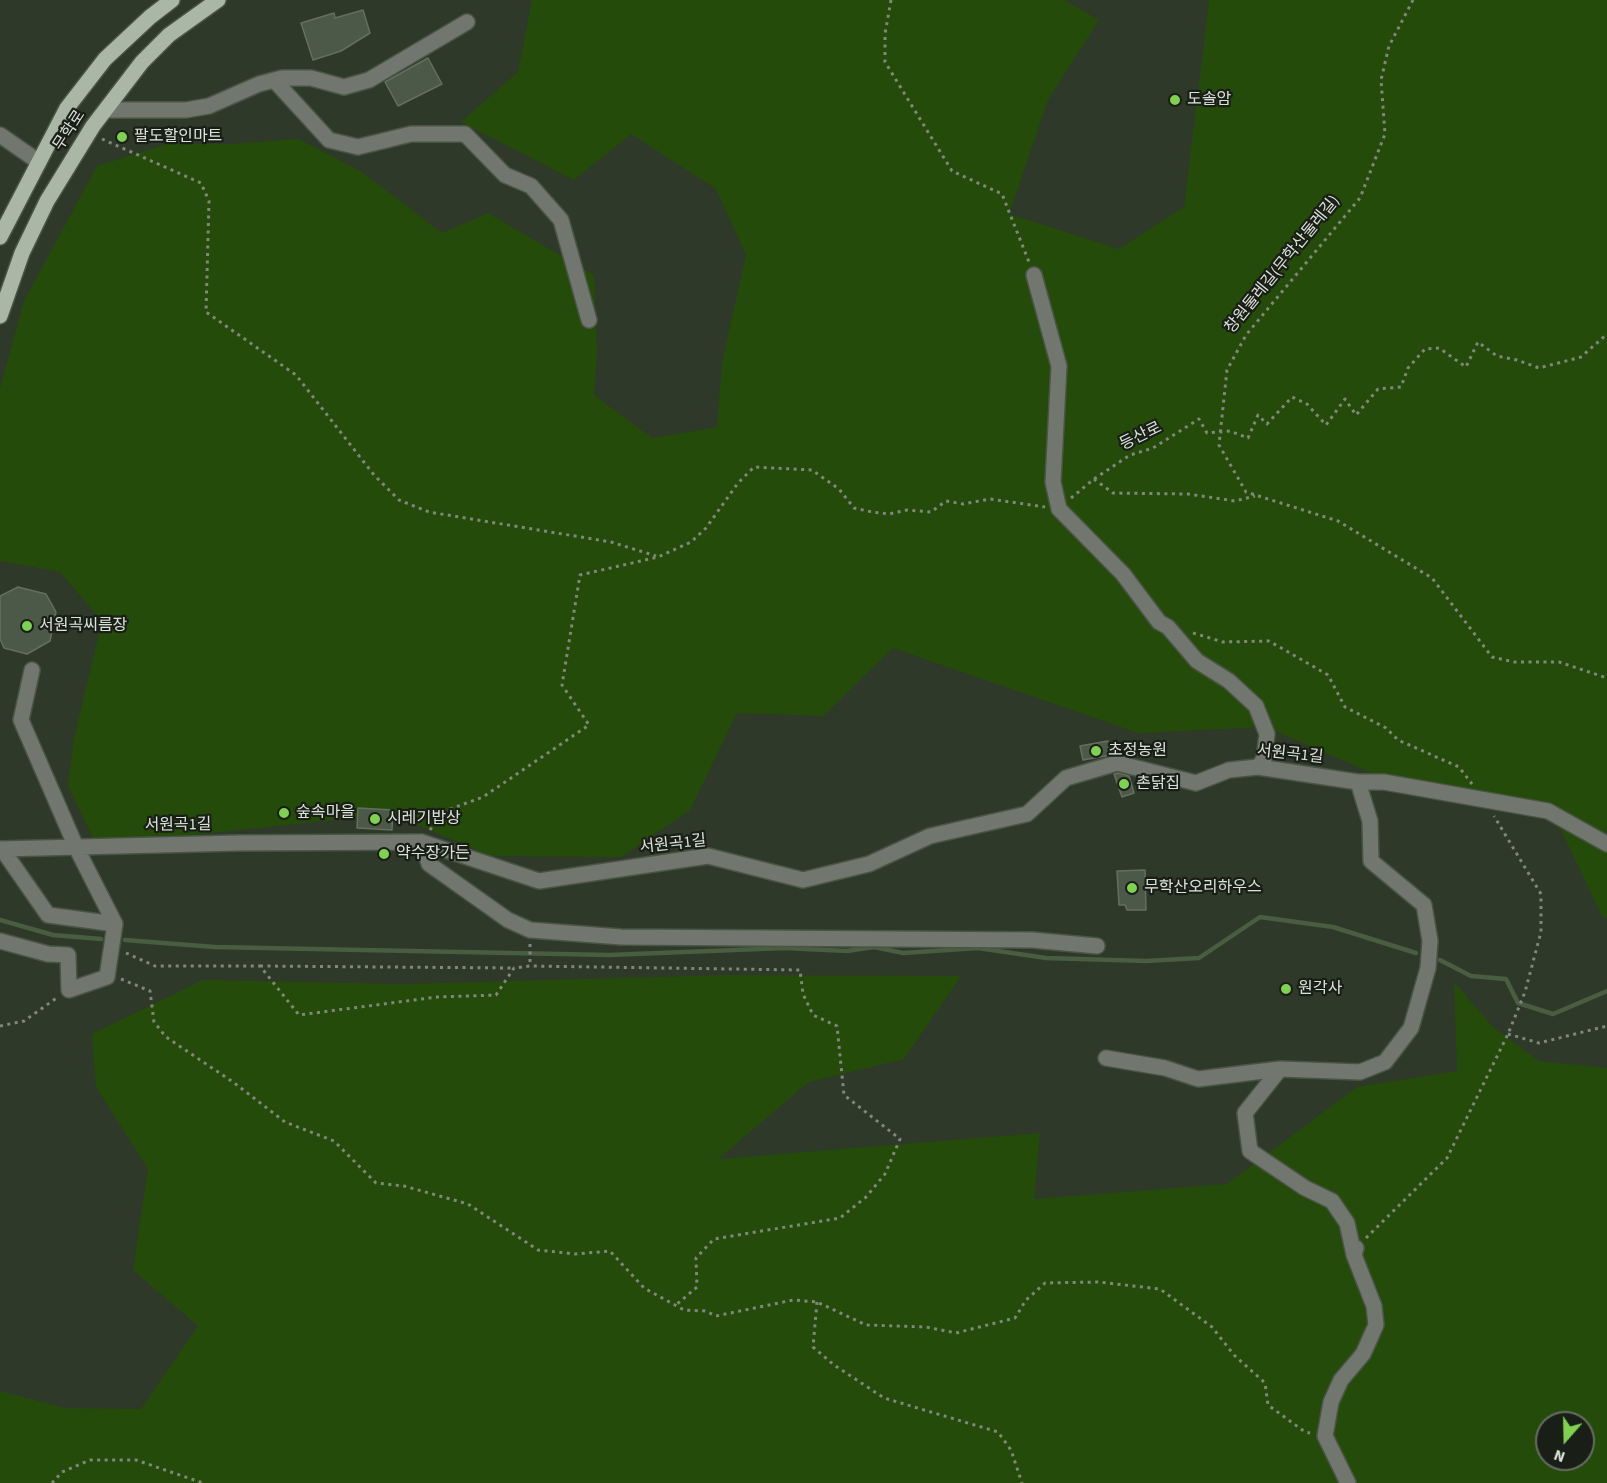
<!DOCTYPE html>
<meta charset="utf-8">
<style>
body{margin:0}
#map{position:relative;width:1607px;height:1483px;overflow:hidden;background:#2e3929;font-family:"Source Sans 3",sans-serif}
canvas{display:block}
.north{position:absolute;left:1535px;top:1411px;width:60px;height:60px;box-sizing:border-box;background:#191e17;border:2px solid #676c64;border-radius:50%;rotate:200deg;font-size:16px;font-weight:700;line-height:24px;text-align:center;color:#dbe2d8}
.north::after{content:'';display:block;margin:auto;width:21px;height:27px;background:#80d051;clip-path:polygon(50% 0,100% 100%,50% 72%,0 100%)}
</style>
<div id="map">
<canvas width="1607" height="1483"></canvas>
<div class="north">N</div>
</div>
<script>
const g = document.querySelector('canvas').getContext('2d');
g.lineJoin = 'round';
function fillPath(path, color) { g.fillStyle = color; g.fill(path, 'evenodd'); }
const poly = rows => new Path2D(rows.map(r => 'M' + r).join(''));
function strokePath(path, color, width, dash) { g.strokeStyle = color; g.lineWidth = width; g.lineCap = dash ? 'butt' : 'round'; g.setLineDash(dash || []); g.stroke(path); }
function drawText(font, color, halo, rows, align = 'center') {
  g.font = font + ' "Source Sans 3","Noto Sans KR",sans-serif'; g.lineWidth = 4.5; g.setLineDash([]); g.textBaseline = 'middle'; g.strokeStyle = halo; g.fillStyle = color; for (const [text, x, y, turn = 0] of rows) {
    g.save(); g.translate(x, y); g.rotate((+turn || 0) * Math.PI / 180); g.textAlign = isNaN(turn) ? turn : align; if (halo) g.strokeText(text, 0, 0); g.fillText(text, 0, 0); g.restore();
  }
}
const green = poly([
 [532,0,1064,0,1099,20,1048,100,1009,214,1119,249,1184,207,1209,0,1607,0,1607,918,1603,918,1551,809,1372,773,1266,727,1138,733,893,648,823,716,737,713,690,810,621,857,491,856,392,814,96,845,68,785,74,738,102,621,60,572,0,561,0,388,24,301,97,166,167,144,230,144,299,139,362,172,442,233,488,213,594,275,597,355,594,395,652,438,717,427,722,362,746,255,716,189,631,134,574,180,461,122,518,72],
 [729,975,961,976,904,1059,809,1082,718,1159,1040,1133,1034,1199,1227,1184,1357,1087,1457,1071,1454,982,1493,1027,1539,1061,1607,1068,1607,1483,0,1483,0,1391,65,1408,141,1409,198,1326,133,1270,148,1169,96,1087,92,1034,203,980,402,984],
 [1547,1423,1583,1423,1583,1459,1547,1459]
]);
const stream = poly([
 [0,920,53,935,101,939],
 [125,940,215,947,609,955,785,948,847,951,874,947,903,953,978,948,1046,958,1146,961,1199,958,1260,917,1333,927,1416,953],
 [1440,960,1471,976,1506,979,1518,1003,1553,1014,1607,991]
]);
const building = poly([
 [363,10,370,33,341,51,313,60,301,23,334,13,335,18,363,10],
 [428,58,442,84,398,106,385,82,428,58],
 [18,587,46,594,56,612,50,641,27,654,4,648,0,639,0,596,18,587],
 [1108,741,1111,755,1083,760,1080,746,1108,741],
 [1118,773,1129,776,1134,793,1122,797,1114,774,1118,773],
 [358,808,393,810,392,830,357,828,358,808],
 [1145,870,1146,910,1127,910,1125,905,1119,905,1117,871,1145,870]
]);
const path = poly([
 [891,0,885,34,885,62,952,171,1002,194,1029,262],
 [1413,0,1389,46,1381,80,1385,134,1360,198,1246,335,1227,370,1219,445,1246,492,1338,521,1432,578,1492,657,1514,662,1559,662,1607,678],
 [102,139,201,183,209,201,206,312,296,375,374,475,399,500,429,512,611,542,656,556],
 [1094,479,1113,493,1188,494,1235,501,1255,496],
 [1071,498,1094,479,1130,455,1153,448,1199,419,1207,433,1230,431,1248,438,1258,415,1267,424,1292,397,1307,404,1326,425,1345,399,1356,415,1378,389,1401,387,1408,368,1425,349,1439,348,1466,367,1478,342,1497,356,1517,360,1539,368,1581,357,1607,334],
 [1193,633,1223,642,1269,641,1328,675,1345,707,1386,728,1398,740,1459,767,1472,784],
 [430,830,442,812,483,797,589,725,562,685,580,575,658,557,691,542,706,528,738,483,754,467,812,470,839,489,854,508,872,512,889,514,907,510,931,512,946,501,963,504,990,499,1045,507],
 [530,944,530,966],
 [126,953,155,966,260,966,299,1015,437,997,496,995,514,968,530,966,800,970,803,994,813,1015,837,1026,844,1095,900,1139,885,1174,866,1197,840,1218,714,1239,696,1258,697,1287,676,1305],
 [260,966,513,968],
 [121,979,150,991,154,1022,166,1037,233,1082,285,1122,334,1141,376,1183,404,1186,468,1204,538,1250,575,1254,610,1251,644,1288,684,1310,705,1311,716,1316,793,1300,817,1302,866,1325,926,1327,956,1333,1015,1318,1026,1300,1045,1283,1098,1282,1160,1289,1212,1327,1234,1355,1265,1383,1268,1405,1305,1432,1310,1433],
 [0,1026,24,1021,58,997],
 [1508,1034,1539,1043,1607,1026],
 [1366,1238,1447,1158,1508,1034,1525,992,1541,932,1541,894,1494,816],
 [817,1302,813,1347,834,1365,884,1398,998,1432,1011,1450,1022,1483],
 [52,1483,62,1472,90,1460,136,1460,203,1483]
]);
const minor = poly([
 [274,80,329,140,358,147,411,134,465,134,505,175,531,186,561,220,589,320],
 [106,110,186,110,209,106,259,84,282,78,311,78,344,87,369,80,467,22],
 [0,135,39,162],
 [1034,275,1059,366,1053,482,1059,509,1123,574,1159,622,1168,627,1197,661,1229,681,1256,706,1267,734,1264,759,1258,767],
 [422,842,429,864,508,920,530,930,621,937,1032,940,1097,946],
 [0,849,238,843,422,842,539,881,708,856,803,880,869,864,930,836,1027,814,1066,778,1117,763,1196,783,1229,770,1258,767,1358,782,1384,782,1548,811,1607,844],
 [2,849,48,915,115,924],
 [0,941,48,954,68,955,69,990,107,977,115,924,76,847,21,720,32,670],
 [1106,1058,1165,1068,1198,1079,1280,1069],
 [1354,1255,1347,1223,1332,1201,1305,1188,1250,1151,1245,1113,1280,1069,1360,1072,1385,1062,1411,1028,1428,968,1430,941,1424,905,1371,861,1370,821,1358,782],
 [1348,1483,1325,1436,1331,1402,1341,1380,1363,1354,1376,1325,1374,1306,1354,1255,1356,1248]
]);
const major = poly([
 [0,237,67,108,105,59,150,17,172,0],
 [0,316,22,253,47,201,93,126,142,62,169,35,218,0]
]);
const markers = [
 [1175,100,6,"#80d051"],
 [122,137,6,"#80d051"],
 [27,626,6,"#80d051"],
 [1096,751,6,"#80d051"],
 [1124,784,6,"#80d051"],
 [284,813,6,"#80d051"],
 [375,819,6,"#80d051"],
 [384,854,6,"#80d051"],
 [1132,888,6,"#80d051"],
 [1286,989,6,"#80d051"]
];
const poiNames = [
 ["도솔암",1187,100],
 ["팔도할인마트",134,137],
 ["서원곡씨름장",39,626],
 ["초정농원",1108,751],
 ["촌닭집",1136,784],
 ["숲속마을",296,813],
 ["시레기밥상",387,819],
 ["약수장가든",396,854],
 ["무학산오리하우스",1144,888],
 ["원각사",1298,989]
];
const streetNames = [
 ["무학로",70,131,-57],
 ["창원둘레길(무학산둘레길)",1283,265,-51],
 ["등산로",1141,437,-26],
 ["서원곡1길",1290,755,6],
 ["서원곡1길",178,826,-1],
 ["서원곡1길",673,845,-6]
];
fillPath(green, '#254b0b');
strokePath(stream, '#495d41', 4.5);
fillPath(building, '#4d5948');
strokePath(building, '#64705e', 1.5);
strokePath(minor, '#4a5445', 18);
strokePath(major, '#4a5445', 18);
strokePath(path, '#7f887b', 3, [3, 4.5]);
strokePath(minor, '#71766e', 15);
strokePath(major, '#abb7a6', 15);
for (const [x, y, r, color] of markers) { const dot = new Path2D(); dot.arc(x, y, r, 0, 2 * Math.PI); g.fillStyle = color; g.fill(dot); strokePath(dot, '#191e17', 2); }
drawText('16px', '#dbe2d8', '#191e17', poiNames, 'left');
drawText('16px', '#dbe2d8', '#191e17', streetNames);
</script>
